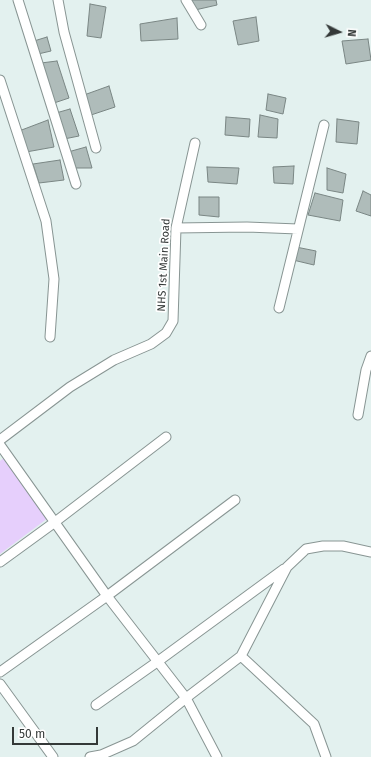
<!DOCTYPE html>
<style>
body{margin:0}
#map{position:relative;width:371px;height:757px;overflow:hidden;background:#e3f1ef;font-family:"Fira Sans",sans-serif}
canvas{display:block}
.north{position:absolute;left:319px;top:12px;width:40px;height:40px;-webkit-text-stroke:3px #fff;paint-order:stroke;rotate:95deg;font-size:11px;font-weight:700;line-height:16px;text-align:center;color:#343938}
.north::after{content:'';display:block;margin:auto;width:14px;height:18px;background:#343938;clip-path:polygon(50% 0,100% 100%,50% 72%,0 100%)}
.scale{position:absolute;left:12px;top:727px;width:86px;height:18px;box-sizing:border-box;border:2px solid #343938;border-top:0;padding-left:5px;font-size:12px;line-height:14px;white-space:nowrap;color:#343938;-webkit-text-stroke:3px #fff;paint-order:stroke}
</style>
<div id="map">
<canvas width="371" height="757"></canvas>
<div class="north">N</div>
<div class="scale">50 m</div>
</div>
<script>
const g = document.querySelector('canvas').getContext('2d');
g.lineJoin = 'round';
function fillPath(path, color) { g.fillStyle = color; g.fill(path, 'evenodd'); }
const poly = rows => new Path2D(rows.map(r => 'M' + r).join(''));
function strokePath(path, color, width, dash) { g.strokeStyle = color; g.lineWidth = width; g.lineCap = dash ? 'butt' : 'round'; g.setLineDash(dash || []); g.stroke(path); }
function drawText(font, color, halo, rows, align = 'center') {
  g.font = font + ' "Fira Sans",sans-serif'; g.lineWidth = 3.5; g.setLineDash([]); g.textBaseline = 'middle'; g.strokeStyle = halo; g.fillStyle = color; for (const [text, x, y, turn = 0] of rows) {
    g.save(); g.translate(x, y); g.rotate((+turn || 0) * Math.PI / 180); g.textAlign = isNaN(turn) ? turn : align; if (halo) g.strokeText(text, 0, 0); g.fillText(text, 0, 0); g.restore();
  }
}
const green = poly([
 [5,457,48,518,0,554,0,461]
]);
const building = poly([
 [192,0,216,0,217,5,195,10,192,0],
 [90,4,106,7,101,38,87,36,90,4],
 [256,17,259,41,238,45,233,21,256,17],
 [177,18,178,39,141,41,140,24,177,18],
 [47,37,51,51,38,54,34,41,47,37],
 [368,39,371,60,346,64,342,41,368,39],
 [57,61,69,98,54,103,41,63,57,61],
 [109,86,115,107,91,115,84,95,109,86],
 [268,94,286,98,283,114,266,110,268,94],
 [70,109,79,136,64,139,56,113,70,109],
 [260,115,278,119,277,138,258,137,260,115],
 [226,117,250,119,249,137,225,135,226,117],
 [337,119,359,122,357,144,336,142,337,119],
 [48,120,54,147,26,152,19,131,48,120],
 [86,147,92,168,75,168,68,152,86,147],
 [60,160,64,180,39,183,33,164,60,160],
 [294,166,293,184,274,183,273,167,294,166],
 [207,167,239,168,237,184,208,182,207,167],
 [327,168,346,174,343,193,327,190,327,168],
 [363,191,371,195,371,216,356,211,363,191],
 [315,193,343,200,340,221,308,215,315,193],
 [199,197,219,197,219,217,199,215,199,197],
 [296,247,316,251,314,265,293,260,296,247]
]);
const minor = poly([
 [18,0,76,184],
 [58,0,64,32,96,148],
 [186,0,201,25],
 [0,80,46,221,54,279,50,337],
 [176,228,247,227,298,229],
 [279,308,324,125],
 [358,415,366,370,371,356],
 [0,440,70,387,114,360,151,344,166,333,173,321,176,228,195,143],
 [0,445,107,596,186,698,217,757],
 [0,562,55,522,166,437],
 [241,656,314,724,326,757],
 [0,672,107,596,235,500],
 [0,684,53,757],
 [96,705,157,662,284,569],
 [90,757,101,755,133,741,186,698,241,656,287,567,306,549,323,546,343,546,371,552]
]);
const streetNames = [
 ["NHS 1st Main Road",164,265,-87]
];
fillPath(green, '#e6cffc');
fillPath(building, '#afbcba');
strokePath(building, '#7a8684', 1);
strokePath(minor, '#889593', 11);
strokePath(minor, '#fff', 9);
drawText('11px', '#343938', '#fff', streetNames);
</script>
